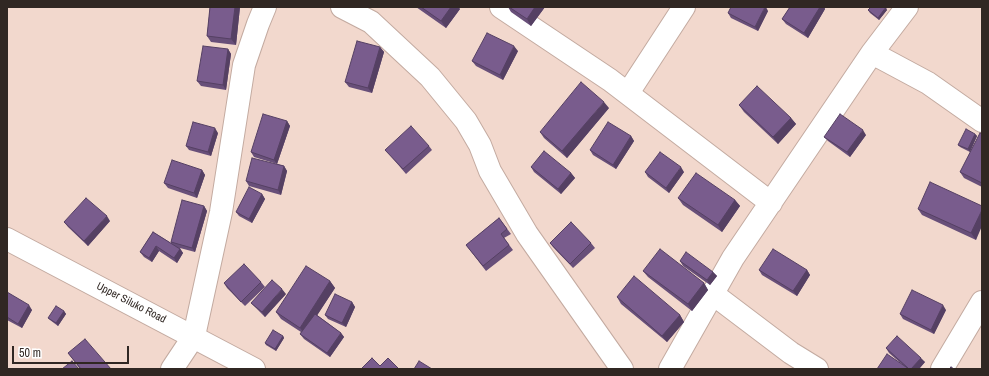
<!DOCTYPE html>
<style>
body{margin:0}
#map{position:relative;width:989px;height:376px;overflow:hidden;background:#f2d8cd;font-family:"Archivo Narrow",sans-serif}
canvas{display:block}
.frame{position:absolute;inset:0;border:8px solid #302723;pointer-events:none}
.scale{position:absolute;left:12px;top:346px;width:117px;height:18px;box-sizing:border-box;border:2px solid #302723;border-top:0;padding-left:5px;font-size:12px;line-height:14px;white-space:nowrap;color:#302723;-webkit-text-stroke:3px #fff;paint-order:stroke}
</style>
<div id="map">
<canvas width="989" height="376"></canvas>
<div class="frame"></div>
<div class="scale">50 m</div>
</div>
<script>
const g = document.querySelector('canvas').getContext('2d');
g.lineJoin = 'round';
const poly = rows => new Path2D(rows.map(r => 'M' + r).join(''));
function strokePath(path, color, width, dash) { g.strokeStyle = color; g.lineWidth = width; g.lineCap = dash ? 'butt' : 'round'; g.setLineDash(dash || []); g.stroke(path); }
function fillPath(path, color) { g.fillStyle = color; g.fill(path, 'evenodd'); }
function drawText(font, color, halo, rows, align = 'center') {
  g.font = font + ' "Archivo Narrow",sans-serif'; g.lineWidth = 4; g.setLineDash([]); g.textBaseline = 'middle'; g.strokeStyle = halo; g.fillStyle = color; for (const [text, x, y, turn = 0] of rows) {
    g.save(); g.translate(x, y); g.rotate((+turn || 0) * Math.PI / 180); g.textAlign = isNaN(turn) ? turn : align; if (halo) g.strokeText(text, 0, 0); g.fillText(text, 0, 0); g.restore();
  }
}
const minor = poly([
 [342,7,371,22,430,77,466,121,480,145,490,171,527,234,622,369],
 [501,7,610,80,771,203],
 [872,53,928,83,982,121],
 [628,93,684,7],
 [713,294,791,353,817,369],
 [172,369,194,336,221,212,244,65,258,24,265,7],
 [670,369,733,258,872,53,907,7],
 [942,369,982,302]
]);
const major = poly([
 [7,239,254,369]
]);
const wall = poly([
 [210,7,240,7,236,45,211,42,207,36],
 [416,7,458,7,460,9,446,28],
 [508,7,545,7,531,26,511,12],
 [790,7,824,7,825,9,808,38,786,24,782,19],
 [868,10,887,10,879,20,870,13],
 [768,11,758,31,731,18,728,13],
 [380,47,384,52,372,93,349,87,345,82],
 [228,49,231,54,226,90,201,86,197,81],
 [518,51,503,80,476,66,472,61],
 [739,105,791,118,796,124,778,144,744,112],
 [609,108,567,158,544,138,540,132],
 [287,121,290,126,277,164,284,166,287,171,281,195,249,186,246,181,277,164,254,157,251,152],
 [218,133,211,156,189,150,186,146],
 [975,134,977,136,970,152,960,147,958,145],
 [982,134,982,187,964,178,960,172],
 [866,135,850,157,828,141,824,137],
 [631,136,634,141,616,169,593,155,590,150],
 [429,146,432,150,406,174,389,154,385,150],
 [531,167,571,173,575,178,561,194,534,172],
 [202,170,205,175,197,198,168,188,164,183],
 [645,172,684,172,669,193,648,177],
 [262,194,265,199,252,223,239,216,236,212],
 [678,198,735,200,740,206,722,232,683,205],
 [204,206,207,211,195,252,180,248,183,253,177,263,159,251,152,262,144,257,140,252,153,232,171,243,171,242],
 [982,206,976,240,922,215,918,209],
 [499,218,511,234,504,238,513,250,486,271,466,245],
 [110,221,88,246,68,227,64,222],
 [550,243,591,243,595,248,573,268,553,247],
 [680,261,713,272,717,276,710,285,683,266],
 [759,270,807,270,810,275,797,296,762,275],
 [643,271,704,283,708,290,692,311,648,277],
 [330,281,335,288,317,315,341,333,344,337,330,357,304,339,300,334,301,332,281,319,276,312],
 [261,282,265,287,245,306,227,288,224,283],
 [7,292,32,310,22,328,7,320],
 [286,294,265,317,251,303],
 [617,297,680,315,684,322,667,342,621,304],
 [352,302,355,307,346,327,328,319,325,315],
 [946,310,934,334,903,319,900,314],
 [64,311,66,314,58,326,50,320,48,318],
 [283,336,284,338,276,351,266,345,265,343],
 [886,348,925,362,919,369,877,369,904,366,889,353],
 [68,353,111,369,80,369]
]);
const shadedWall = poly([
 [235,7,240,7,236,45,231,39],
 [451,7,458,7,460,9,446,28,441,21],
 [535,7,545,7,531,26,527,19],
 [765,7,766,7,768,11,758,31,755,27],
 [820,7,824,7,825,9,808,38,804,33],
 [886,7,887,10,879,20,878,18],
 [514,46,518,51,503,80,500,75],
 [380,47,384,52,372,93,368,88],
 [228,49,231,54,226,90,223,85],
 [604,102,609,108,567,158,562,151],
 [791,118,796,124,778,144,773,137],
 [287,121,290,126,277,164,274,160],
 [215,128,218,133,211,156,208,152],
 [863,130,866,135,850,157,847,152],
 [975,134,977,136,970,152,968,149],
 [631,136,634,141,616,169,613,165],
 [284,166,287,171,281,195,278,190],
 [681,167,684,172,669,193,666,188],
 [202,170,205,175,197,198,194,193],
 [571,173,575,178,561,194,558,189],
 [262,194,265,199,252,223,249,219],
 [735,200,740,206,722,232,718,225],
 [204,206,207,211,195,252,192,248],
 [982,210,982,226,976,240,971,233],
 [107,216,110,221,88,246,84,241],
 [156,246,159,251,152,262,149,258],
 [180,249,183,253,177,263,174,258],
 [807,270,810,275,797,296,793,291],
 [713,272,717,276,710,285,707,280],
 [330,281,335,288,305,334,300,328],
 [704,283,708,290,692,311,688,304],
 [282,289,286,294,265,317,262,312],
 [352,302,355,307,346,327,342,323],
 [29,305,32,310,22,328,18,324],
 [943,305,946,310,934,334,931,330],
 [64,311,66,314,58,326,56,323],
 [680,315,684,322,667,342,662,336],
 [341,333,344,337,330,357,327,353],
 [283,336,284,338,276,351,275,349],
 [921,358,925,362,919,369,911,369]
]);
const building = poly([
 [210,7,235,7,231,39,207,36,210,7],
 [421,7,451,7,441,21,421,7],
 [509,7,535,7,527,19,509,7],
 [731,7,765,7,755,27,728,13,731,7],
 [790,7,820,7,804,33,782,19,790,7],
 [871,7,886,7,878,18,868,10,871,7],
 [487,33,514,46,500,75,472,61,487,33],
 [357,41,380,47,368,88,345,82,357,41],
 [203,46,228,49,223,85,197,81,203,46],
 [581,82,604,102,562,151,540,132,581,82],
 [757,86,791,118,773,137,739,105,757,86],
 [263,114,287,121,274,160,251,152,263,114],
 [840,114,863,130,847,152,824,137,840,114],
 [193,122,215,128,208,152,186,146,193,122],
 [608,122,631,136,613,165,590,150,608,122],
 [411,126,429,146,403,169,385,150,411,126],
 [966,129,975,134,968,149,958,145,966,129],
 [980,133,982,134,982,183,960,172,980,133],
 [544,151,571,173,558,189,531,167,544,151],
 [660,152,681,167,666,188,645,172,660,152],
 [252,158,284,166,278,190,246,181,252,158],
 [172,160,202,170,194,193,164,183,172,160],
 [696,173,735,200,718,225,678,198,696,173],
 [930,182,982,206,982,210,971,233,918,209,930,182],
 [249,187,262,194,249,219,236,212,249,187],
 [86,198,107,216,84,241,64,222,86,198],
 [182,200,204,206,192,248,171,242,182,200],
 [499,218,507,229,501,234,509,245,483,266,466,245,499,218],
 [571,222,591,243,570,264,550,243,571,222],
 [153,232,180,249,174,258,156,246,149,258,140,252,153,232],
 [660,249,704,283,688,304,643,271,660,249],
 [773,249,807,270,793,291,759,270,773,249],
 [686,252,713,272,707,280,680,261,686,252],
 [244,264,261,282,241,302,224,283,244,264],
 [306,266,330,281,300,328,276,312,306,266],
 [634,276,680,315,662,336,617,297,634,276],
 [272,280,282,289,262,312,251,303,272,280],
 [912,290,943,305,931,330,900,314,912,290],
 [7,292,29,305,18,324,7,317,7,292],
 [335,294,352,302,342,323,325,315,335,294],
 [56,306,64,311,56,323,48,318,56,306],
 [315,314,341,333,327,353,300,334,315,314],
 [273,330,283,336,275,349,265,343,273,330],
 [897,336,921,358,911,369,909,369,886,348,897,336],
 [85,339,111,369,81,369,68,353,85,339],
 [887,354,909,369,877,369,887,354],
 [372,358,380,366,388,358,399,369,363,369,362,368,372,358],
 [72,361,79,369,62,369,72,361],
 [419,361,432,369,414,369,419,361],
 [951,367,954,369,949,369,951,367]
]);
const streetNames = [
 ["Upper Siluko Road",131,303,27]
];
strokePath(minor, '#c3aaa0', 24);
strokePath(major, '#c3aaa0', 24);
strokePath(minor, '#fff', 22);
strokePath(major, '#fff', 22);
fillPath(wall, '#684f79');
fillPath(shadedWall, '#554063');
fillPath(building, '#795c8d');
strokePath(building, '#554063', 1);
drawText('11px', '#302723', '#fff', streetNames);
</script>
